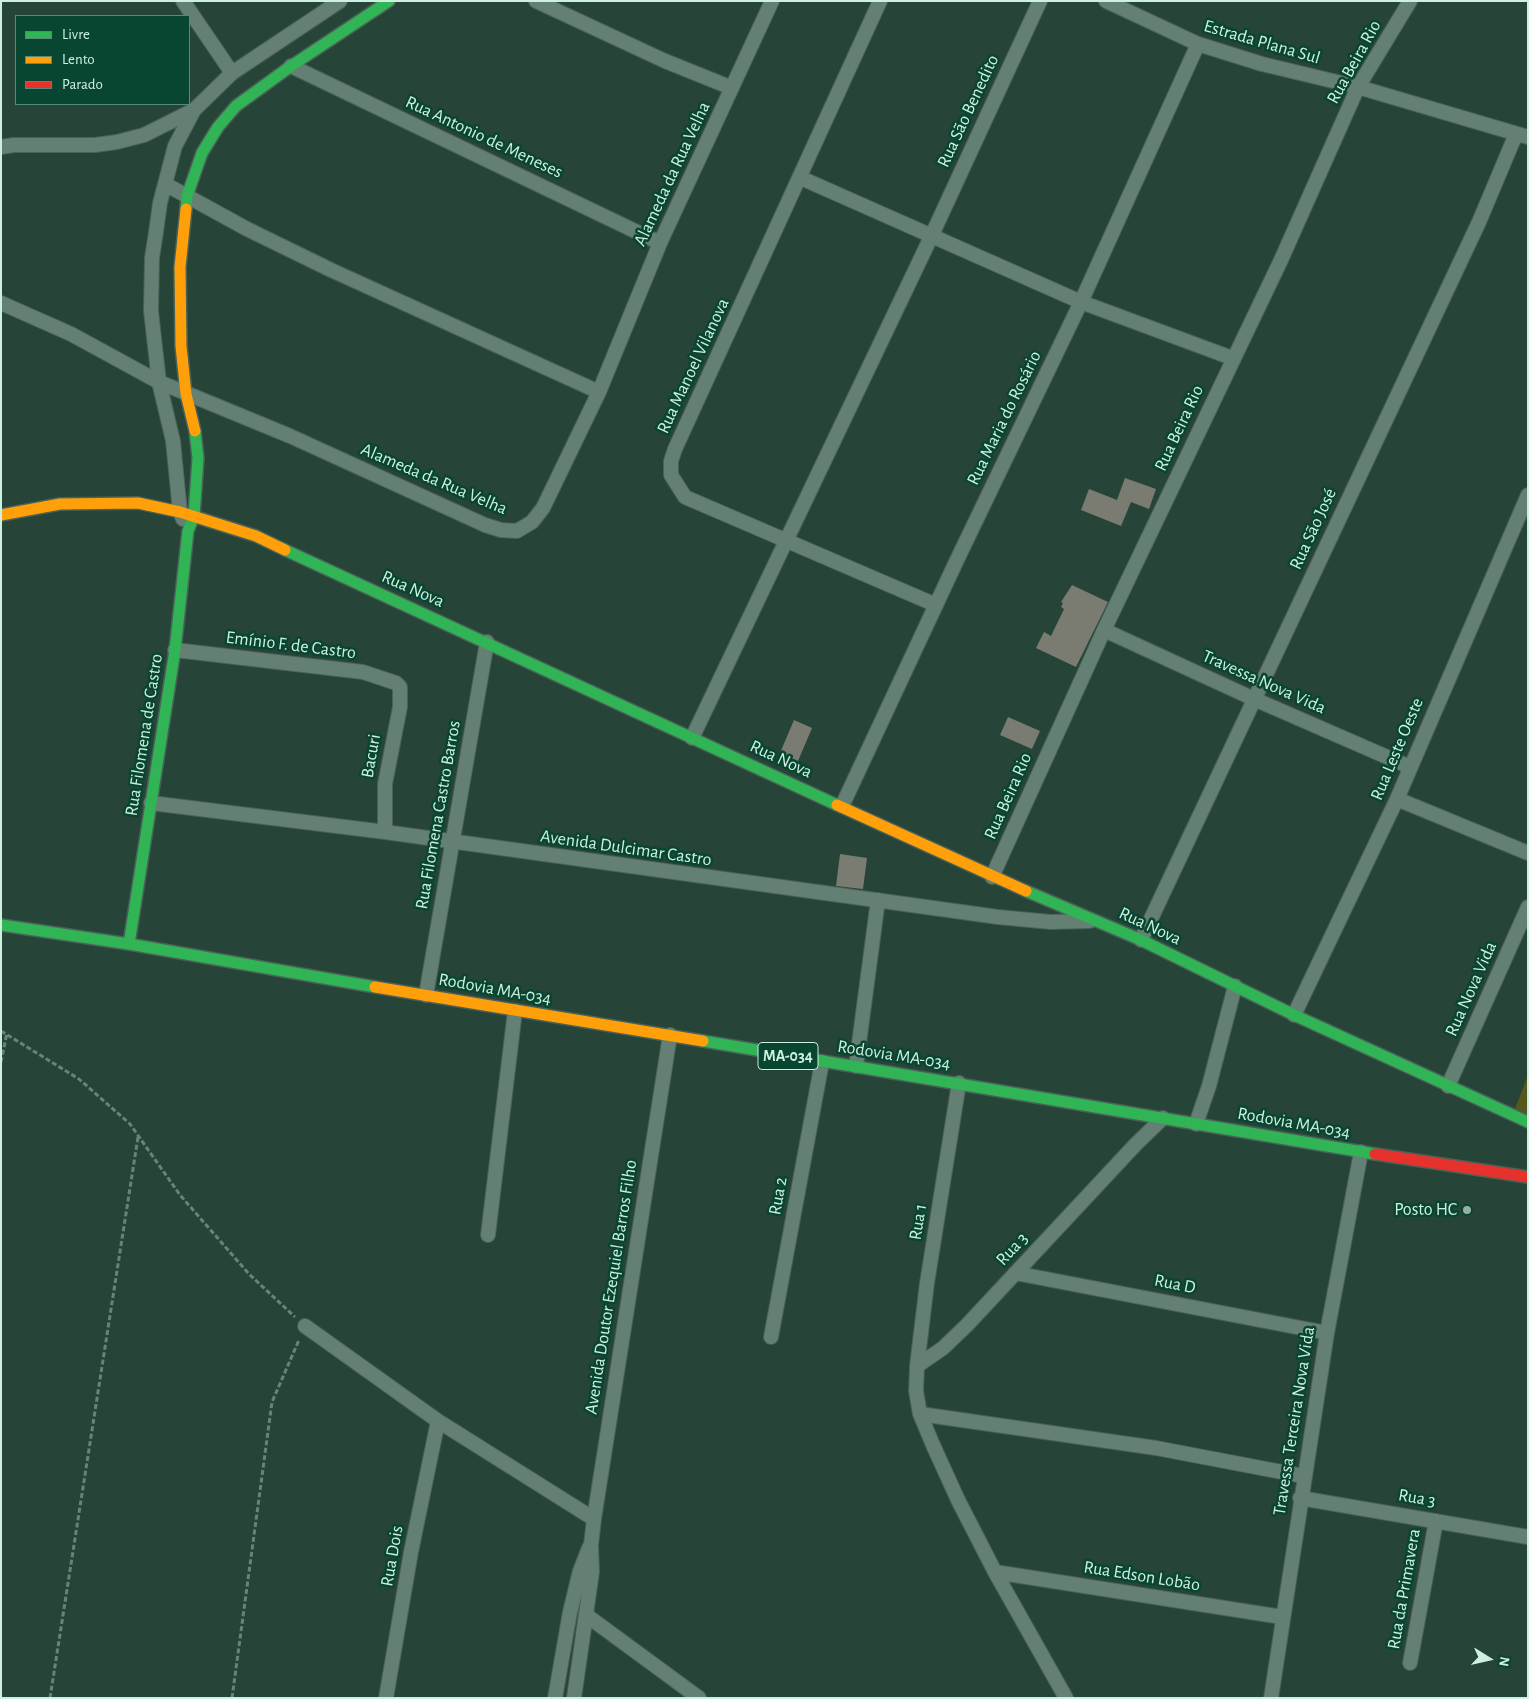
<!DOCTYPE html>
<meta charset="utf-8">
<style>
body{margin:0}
#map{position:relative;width:1529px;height:1699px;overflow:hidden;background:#264438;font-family:"Alegreya Sans",sans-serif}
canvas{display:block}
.frame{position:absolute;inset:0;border:2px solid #cdf1df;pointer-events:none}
.legend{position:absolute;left:15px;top:15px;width:175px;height:90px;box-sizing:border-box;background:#094632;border:1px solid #578a77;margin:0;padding:6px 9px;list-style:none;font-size:15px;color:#cdf1df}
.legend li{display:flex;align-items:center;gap:10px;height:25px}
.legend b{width:25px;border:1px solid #578a77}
.north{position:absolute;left:1464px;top:1634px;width:50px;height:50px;-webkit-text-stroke:4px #094632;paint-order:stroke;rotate:100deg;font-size:14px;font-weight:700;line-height:20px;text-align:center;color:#cdf1df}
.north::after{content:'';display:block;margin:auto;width:18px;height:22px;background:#cdf1df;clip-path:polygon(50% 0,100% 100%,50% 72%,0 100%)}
</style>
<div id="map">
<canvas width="1529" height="1699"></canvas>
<div class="frame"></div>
<ul class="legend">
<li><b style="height:6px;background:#30b455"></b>Livre</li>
<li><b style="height:6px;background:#ff9f0a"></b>Lento</li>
<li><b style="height:6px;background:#e5322d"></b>Parado</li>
</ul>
<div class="north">N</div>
</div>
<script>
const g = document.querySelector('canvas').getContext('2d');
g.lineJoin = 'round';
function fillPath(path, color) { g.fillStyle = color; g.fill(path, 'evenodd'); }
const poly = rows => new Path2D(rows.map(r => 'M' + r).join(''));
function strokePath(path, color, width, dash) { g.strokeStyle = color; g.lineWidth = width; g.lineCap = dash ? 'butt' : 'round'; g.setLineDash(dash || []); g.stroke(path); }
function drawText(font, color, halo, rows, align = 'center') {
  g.font = font + ' "Alegreya Sans",sans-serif'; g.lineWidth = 5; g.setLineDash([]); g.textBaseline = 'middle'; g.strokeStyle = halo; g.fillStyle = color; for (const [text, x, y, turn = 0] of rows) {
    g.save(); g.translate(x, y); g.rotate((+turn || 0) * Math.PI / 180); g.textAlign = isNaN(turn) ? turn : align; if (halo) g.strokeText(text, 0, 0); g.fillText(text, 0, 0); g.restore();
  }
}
const green = poly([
 [1528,1075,1528,1115,1515,1109]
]);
const building = poly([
 [1125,478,1156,489,1149,509,1131,502,1121,526,1081,510,1089,489,1117,500],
 [1072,585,1108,602,1076,667,1036,648,1044,632,1051,636,1064,609,1061,607,1063,603,1061,602],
 [1008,717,1040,731,1032,749,1000,735],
 [794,720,812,728,798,761,780,753],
 [840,854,867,858,863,889,836,886]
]);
const path = poly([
 [1,1031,79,1079,130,1124,180,1195,249,1274,295,1317],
 [1,1062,7,1033],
 [50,1698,138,1137],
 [232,1698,272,1402,299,1340]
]);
const street = poly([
 [183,1,232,73],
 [536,1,665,61,732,88],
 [880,1,675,449,671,461,671,475,685,497,936,605],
 [1106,1,1198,44,1262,64,1358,87,1528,137],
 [291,66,660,243],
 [1,147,14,145,95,145,117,142,144,135,194,110],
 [801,178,1081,302,1232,358],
 [165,184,247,229,331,270,599,392],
 [1,303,71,334,159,382,290,436,485,525,501,530,517,531,532,522,543,508,599,392,660,243,772,1],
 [183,519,180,512,173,441,159,382,151,311,152,258,156,232,160,203,175,146,194,110,232,73,340,1],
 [1104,630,1254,699,1410,767],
 [175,650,363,672,396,683,400,687,400,707,385,784,385,832],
 [692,738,931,237,1040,1],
 [1397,799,1528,853],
 [151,803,385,832,998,917,1051,922,1090,921],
 [842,806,956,562,1081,302,1198,44],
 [992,877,1104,630,1281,260,1358,87,1410,1],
 [1141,940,1479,222,1516,134],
 [426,995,487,642],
 [1294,1015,1397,799,1528,495],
 [856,1066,878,900],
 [1448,1086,1528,907],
 [1196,1124,1209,1086,1235,986],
 [488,1235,515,1011],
 [1015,1273,1327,1333],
 [305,1326,438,1421,594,1519],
 [771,1337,822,1062],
 [917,1366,927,1283,959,1083],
 [920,1414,1156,1448,1303,1476],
 [1300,1498,1528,1537],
 [995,1572,1282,1617],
 [586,1615,699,1698],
 [1410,1663,1436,1521],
 [386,1698,411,1552,438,1421],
 [555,1698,570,1612,580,1571,589,1548],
 [574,1698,592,1572,591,1545,594,1519,670,1035],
 [1066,1698,995,1572,958,1500,933,1445,920,1414,916,1391,917,1366,943,1348,967,1325,1136,1144,1163,1118],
 [1271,1698,1327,1333,1361,1152]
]);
const fast = poly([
 [186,209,187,196,202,153,218,127,236,106,291,66,389,1],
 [285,550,837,805],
 [1026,891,1141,940,1294,1015,1528,1122],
 [1,925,129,944,375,987],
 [129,944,175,650,188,531,194,516,198,458,195,431],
 [703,1041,1375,1154]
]);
const slow = poly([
 [186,209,180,267,181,346,186,394,195,431],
 [1,515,60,504,138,503,180,512,256,536,285,550],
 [837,805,1026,891],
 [375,987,703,1041]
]);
const jam = poly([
 [1375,1154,1528,1177]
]);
const markers = [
 [1467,1210,5,"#93b4a5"]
];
const shields = [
 [788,1056,60]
];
const shieldNames = [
 ["MA-034",788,1056]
];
const streetNames = [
 ["Estrada Plana Sul",1262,42,16],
 ["Rua Beira Rio",1354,62,-61],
 ["Rua São Benedito",968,111,-65],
 ["Rua Antonio de Meneses",484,137,25],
 ["Alameda da Rua Velha",672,174,-65],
 ["Rua Manoel Vilanova",693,366,-65],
 ["Rua Maria do Rosário",1004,418,-64],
 ["Rua Beira Rio",1179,428,-65],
 ["Alameda da Rua Velha",434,479,23],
 ["Rua São José",1313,529,-65],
 ["Rua Nova",413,589,24],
 ["Emínio F. de Castro",291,645,7],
 ["Travessa Nova Vida",1264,682,24],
 ["Rua Filomena de Castro",144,735,-81],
 ["Rua Leste Oeste",1397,749,-67],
 ["Bacuri",371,756,-80],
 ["Rua Nova",781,759,25],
 ["Rua Beira Rio",1008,796,-66],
 ["Rua Filomena Castro Barros",438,815,-80],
 ["Avenida Dulcimar Castro",626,848,8],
 ["Rua Nova",1150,926,25],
 ["Rodovia MA-034",495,989,10],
 ["Rua Nova Vida",1471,989,-66],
 ["Rodovia MA-034",894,1055,9],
 ["Rodovia MA-034",1294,1123,10],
 ["Rua 2",778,1196,-80],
 ["Rua 1",918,1222,-81],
 ["Rua 3",1012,1249,-47],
 ["Rua D",1175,1284,11],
 ["Avenida Doutor Ezequiel Barros Filho",611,1287,-81],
 ["Travessa Terceira Nova Vida",1294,1421,-81],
 ["Rua 3",1417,1498,10],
 ["Rua Dois",392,1556,-80],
 ["Rua Edson Lobão",1142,1576,9],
 ["Rua da Primavera",1404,1589,-80]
];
const poiNames = [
 ["Posto HC",1457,1210]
];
fillPath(green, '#56561d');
fillPath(building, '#7a7c71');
strokePath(street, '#496157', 16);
strokePath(fast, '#496157', 14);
strokePath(slow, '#496157', 14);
strokePath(jam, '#496157', 14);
strokePath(path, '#6c8279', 3, [5, 2.5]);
strokePath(street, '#647f74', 14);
strokePath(fast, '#30b455', 11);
strokePath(slow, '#ff9f0a', 11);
strokePath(jam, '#e5322d', 11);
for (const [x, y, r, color] of markers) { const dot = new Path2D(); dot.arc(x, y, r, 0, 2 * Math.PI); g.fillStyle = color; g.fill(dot); strokePath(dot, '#094632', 2); }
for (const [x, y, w] of shields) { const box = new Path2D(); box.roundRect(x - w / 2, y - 13.5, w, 27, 4); g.fillStyle = '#094632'; g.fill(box); strokePath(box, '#cdf1df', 1); }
drawText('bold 16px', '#cdf1df', null, shieldNames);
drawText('18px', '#cdf1df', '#094632', streetNames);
drawText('18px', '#cdf1df', '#094632', poiNames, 'right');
</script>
